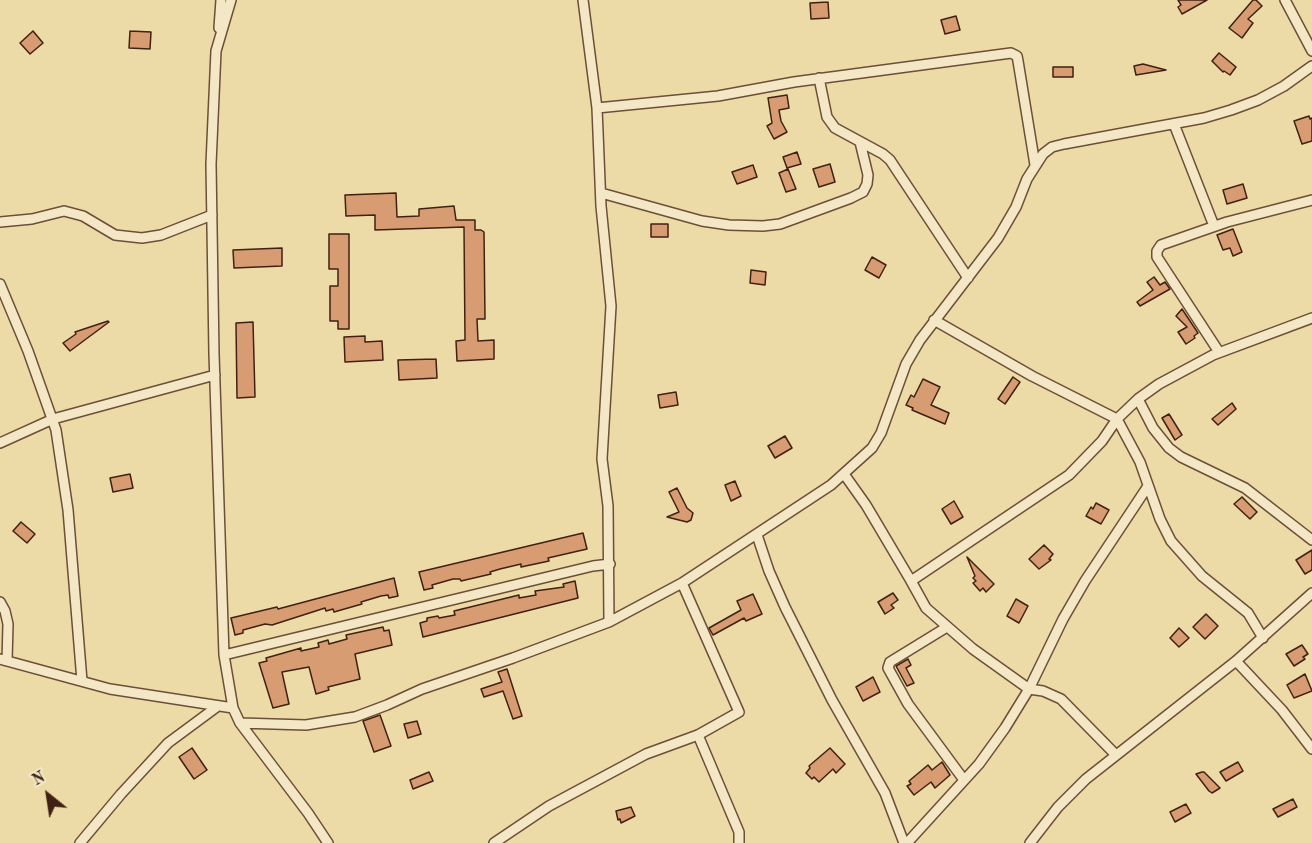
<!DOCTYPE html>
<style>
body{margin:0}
#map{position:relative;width:1312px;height:843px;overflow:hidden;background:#ecdaa7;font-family:"Old Standard TT",serif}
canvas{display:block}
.north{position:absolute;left:18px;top:765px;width:60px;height:60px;-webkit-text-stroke:4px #f3e7c6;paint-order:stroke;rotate:330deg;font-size:16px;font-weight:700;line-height:24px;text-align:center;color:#412113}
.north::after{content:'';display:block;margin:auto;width:21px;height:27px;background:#412113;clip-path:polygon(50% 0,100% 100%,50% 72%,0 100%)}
</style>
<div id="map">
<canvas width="1312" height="843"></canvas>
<div class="north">N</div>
</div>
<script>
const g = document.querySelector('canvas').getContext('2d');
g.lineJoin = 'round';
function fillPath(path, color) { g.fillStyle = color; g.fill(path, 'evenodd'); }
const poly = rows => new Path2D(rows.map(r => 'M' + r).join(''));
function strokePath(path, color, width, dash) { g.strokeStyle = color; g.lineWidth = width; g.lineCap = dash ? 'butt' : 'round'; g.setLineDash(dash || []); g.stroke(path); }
const building = poly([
 [1178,0,1207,0,1182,14,1178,7,1181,5,1178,0],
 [1253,0,1256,0,1262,6,1248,19,1253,23,1242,38,1229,28,1253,0],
 [828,2,829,18,811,19,810,3,828,2],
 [956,16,960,30,945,34,941,20,956,16],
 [33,31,43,43,30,54,20,43,33,31],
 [130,31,151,32,150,49,129,48,130,31],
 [1219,53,1236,67,1230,75,1224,71,1223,72,1212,61,1219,53],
 [1143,64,1166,70,1136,75,1134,66,1143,64],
 [1053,67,1073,67,1073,77,1053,77,1053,67],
 [787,95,789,108,779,110,781,121,787,132,774,139,767,126,772,123,768,98,787,95],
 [1309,116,1310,119,1312,118,1312,141,1302,144,1294,121,1309,116],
 [797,152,801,164,787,168,783,157,797,152],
 [830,164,835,182,819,187,813,169,830,164],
 [753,165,757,177,737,184,732,172,753,165],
 [788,169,796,189,786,192,779,173,788,169],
 [1243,184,1247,198,1227,204,1223,190,1243,184],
 [396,193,397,217,419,216,419,209,454,206,456,220,475,220,475,230,481,230,484,232,485,319,477,319,478,341,494,340,494,359,457,361,456,341,465,340,464,227,375,230,375,215,346,216,345,195,396,193],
 [651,224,668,224,668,237,651,237,651,224],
 [1233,229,1242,252,1233,256,1230,248,1223,250,1217,235,1233,229],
 [329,234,349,234,349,329,338,329,338,321,330,321,330,286,338,286,338,269,329,269,329,234],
 [282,248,282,266,234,268,233,250,282,248],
 [872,257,886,265,879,278,865,270,872,257],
 [751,270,766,272,765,285,750,283,751,270],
 [1154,277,1160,285,1165,282,1170,289,1140,306,1137,302,1153,290,1147,282,1154,277],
 [1182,309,1198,333,1194,336,1195,338,1186,344,1178,332,1187,327,1176,316,1182,309],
 [108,321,109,322,70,351,63,343,76,334,75,332,108,321],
 [253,322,255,397,237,398,236,323,253,322],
 [365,336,365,342,382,341,383,360,345,362,344,337,365,336],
 [436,359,437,378,399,380,398,360,436,359],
 [1013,377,1020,382,1005,404,998,399,1013,377],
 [923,379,940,387,931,405,949,413,945,424,912,410,913,408,906,405,911,395,914,397,923,379],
 [676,392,678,405,660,408,658,395,676,392],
 [1232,403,1236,409,1218,425,1212,419,1232,403],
 [1169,414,1182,435,1175,440,1162,418,1169,414],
 [785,436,792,448,775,458,768,446,785,436],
 [130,474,133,488,113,492,110,478,130,474],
 [735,481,741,496,731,501,725,485,735,481],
 [677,488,687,508,693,513,691,520,687,522,667,517,679,512,669,492,677,488],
 [1242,497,1257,512,1250,519,1234,504,1242,497],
 [954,501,963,517,951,524,942,509,954,501],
 [1096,503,1109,510,1101,524,1086,516,1091,507,1093,509,1096,503],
 [21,522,35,534,27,543,13,531,21,522],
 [583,533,587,549,548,558,549,561,521,567,521,564,500,569,490,572,491,574,461,581,460,579,453,579,432,585,433,588,424,590,419,572,583,533],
 [1044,545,1053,554,1049,559,1051,560,1039,569,1029,559,1044,545],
 [1312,550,1312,570,1305,574,1296,560,1312,550],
 [967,557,994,584,986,592,983,588,980,591,973,583,976,581,973,578,975,576,967,557],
 [394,578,398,596,389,598,388,595,381,596,361,602,362,604,334,612,333,609,326,611,325,608,272,625,265,624,243,630,243,633,235,635,231,618,277,607,278,609,394,578],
 [575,581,578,598,423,637,420,623,427,621,427,618,438,616,439,618,455,615,454,611,519,595,519,598,536,595,535,591,564,587,563,584,575,581],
 [893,593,898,600,891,605,894,608,885,614,878,602,893,593],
 [753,594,762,614,746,621,744,618,713,635,709,628,741,610,737,601,753,594],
 [1016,599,1028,606,1019,623,1007,616,1016,599],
 [1206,614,1218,626,1205,639,1193,627,1206,614],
 [383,627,384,631,389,630,392,645,355,654,360,679,328,687,329,690,316,694,309,667,282,672,289,704,273,708,259,663,267,661,266,658,301,648,301,651,319,647,318,643,328,640,329,644,347,639,346,635,383,627],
 [1179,628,1189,638,1179,647,1170,638,1179,628],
 [1302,645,1308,654,1303,657,1305,659,1294,666,1286,654,1302,645],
 [908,659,911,665,906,668,914,683,907,686,896,666,908,659],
 [507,669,522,716,513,719,503,691,484,697,481,689,502,682,498,672,507,669],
 [1305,674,1312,691,1294,698,1287,685,1305,674],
 [873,677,880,692,863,701,856,687,873,677],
 [380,715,391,746,374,752,363,721,380,715],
 [417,721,421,734,408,738,404,724,417,721],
 [192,748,207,770,194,779,179,757,192,748],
 [830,748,845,764,836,773,833,769,819,782,814,777,812,779,806,773,810,768,809,766,830,748],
 [942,762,950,775,935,788,931,782,914,795,907,786,911,784,909,781,928,765,932,770,942,762],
 [1238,762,1243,771,1226,781,1220,772,1238,762],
 [429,772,433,781,413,789,410,780,429,772],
 [1202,772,1204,772,1220,788,1212,793,1209,791,1196,774,1202,772],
 [1293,799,1297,807,1278,817,1273,809,1293,799],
 [1186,804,1191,813,1175,822,1170,812,1186,804],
 [631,807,635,816,621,823,620,819,618,820,616,811,631,807]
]);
const minor = poly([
 [231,0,216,51,211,164,214,354,224,655,233,708,240,723,308,813,328,843],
 [583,0,597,108,601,206,611,306,602,459,608,506,609,622],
 [1285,0,1312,51],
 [219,28,221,0],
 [819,78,827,117,835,128,883,154,890,160,968,278],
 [597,108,718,96,794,82,1011,53,1017,56,1018,61,1035,165],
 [1174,124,1214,226],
 [601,193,702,221,729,225,763,226,780,224,851,198,863,192,867,184,868,175,860,142],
 [0,222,32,219,64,211,83,216,115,235,142,238,161,235,212,215],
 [0,284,28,351,56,430,68,510,82,681],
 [934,320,1032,376,1117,419,1138,399,1159,384,1213,355,1312,318],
 [1219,352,1157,257,1157,251,1161,245,1227,222,1312,200],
 [1138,399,1153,428,1169,448,1181,457,1245,488,1312,540],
 [0,443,53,419,215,375],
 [844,474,866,505,911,581],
 [757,535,769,571,785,607,832,700,885,793,904,843],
 [0,602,5,611,8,624,7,661],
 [947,627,890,662,888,668,908,704,964,780],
 [224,655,593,566,610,564],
 [0,659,110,689,233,708],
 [1236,661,1282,710,1312,749],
 [240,723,306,725,355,717,387,705,422,689,513,658,609,622,682,583,831,485,872,448,881,433,906,364,920,340,998,238,1016,207,1027,179,1043,154,1052,147,1064,144,1204,118,1231,110,1258,100,1284,86,1312,66],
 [698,735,739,832,739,843],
 [1115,754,1061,699,1043,691,1029,689,973,649,926,608,911,581,1069,475,1102,441,1117,419,1140,462,1160,519,1171,541,1202,576,1248,613,1263,638],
 [80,843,121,794,168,743,218,706],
 [494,843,549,806,646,754,698,735,739,712,682,583],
 [907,843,979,764,1005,728,1029,689,1063,619,1085,581,1148,486],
 [1030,843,1058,807,1086,779,1236,661,1312,593]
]);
fillPath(building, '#d79c71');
strokePath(building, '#412113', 1.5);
strokePath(minor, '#6c4f38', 12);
strokePath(minor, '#f3e7c6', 9);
</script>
